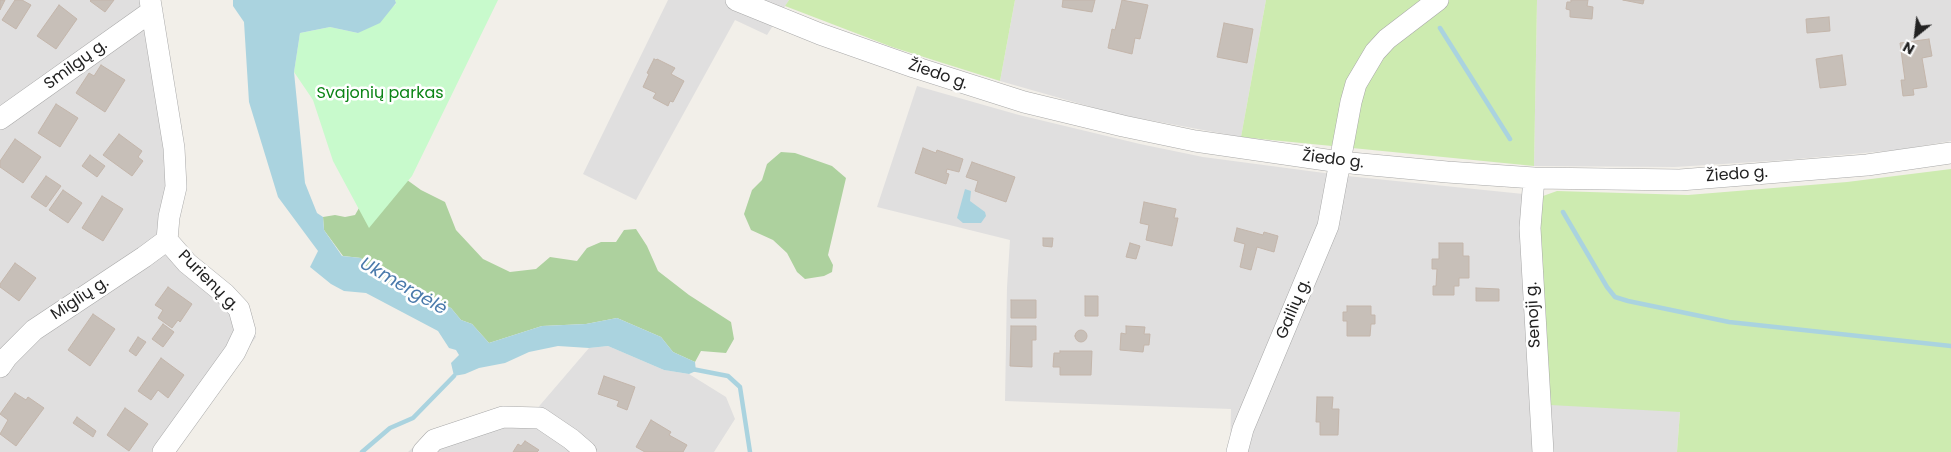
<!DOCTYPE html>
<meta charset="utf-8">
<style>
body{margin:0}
#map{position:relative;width:1951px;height:452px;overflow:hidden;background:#f2efe9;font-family:Poppins,sans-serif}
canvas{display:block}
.north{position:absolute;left:1891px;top:10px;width:50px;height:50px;-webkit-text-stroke:4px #fff;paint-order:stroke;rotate:209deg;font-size:14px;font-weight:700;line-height:20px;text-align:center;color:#222}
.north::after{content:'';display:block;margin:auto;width:18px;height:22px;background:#222;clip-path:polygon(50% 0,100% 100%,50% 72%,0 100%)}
</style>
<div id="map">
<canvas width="1951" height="452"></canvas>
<div class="north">N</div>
</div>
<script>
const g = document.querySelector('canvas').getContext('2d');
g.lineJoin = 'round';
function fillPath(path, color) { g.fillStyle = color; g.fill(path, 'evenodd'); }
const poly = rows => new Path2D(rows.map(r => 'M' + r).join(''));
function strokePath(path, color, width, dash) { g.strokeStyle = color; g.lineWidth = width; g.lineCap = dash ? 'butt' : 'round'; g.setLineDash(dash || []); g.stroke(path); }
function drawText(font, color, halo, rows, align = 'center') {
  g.font = font + ' Poppins,sans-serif'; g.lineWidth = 5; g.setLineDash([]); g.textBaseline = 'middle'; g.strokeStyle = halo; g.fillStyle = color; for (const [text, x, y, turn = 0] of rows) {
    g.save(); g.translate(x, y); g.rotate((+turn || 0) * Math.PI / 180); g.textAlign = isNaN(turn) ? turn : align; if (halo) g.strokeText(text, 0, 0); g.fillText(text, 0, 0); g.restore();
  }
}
const residential = poly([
 [0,0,157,0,176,236,181,248,239,301,256,337,173,452,0,452],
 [668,0,789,0,767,35,735,20,636,200,583,174],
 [1015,0,1266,0,1241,137,1116,114,1000,81],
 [1537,0,1951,0,1951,141,1897,150,1786,160,1675,167,1534,166],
 [917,86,1019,115,1140,144,1203,157,1347,176,1543,196,1680,412,1677,452,1230,452,1231,409,1005,401,1007,287,1010,240,877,207],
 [608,346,664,370,689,374,726,397,735,419,714,452,408,452,428,434,535,411,589,348]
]);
const grass = poly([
 [789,0,1015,0,1000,81,892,47,785,6],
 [1266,0,1537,0,1534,166,1241,137],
 [1951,169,1951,452,1677,452,1680,412,1550,405,1534,208,1543,196,1557,191,1688,195,1847,182]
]);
const forest = poly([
 [781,152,795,153,832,166,846,178,828,255,833,265,832,272,824,276,805,279,797,272,787,253,773,240,751,230,744,214,752,190,762,180,767,164],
 [403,177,421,190,445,202,456,230,483,259,510,272,536,269,550,257,577,261,587,248,601,242,616,242,624,230,636,229,647,246,658,271,689,295,731,322,734,339,726,353,701,351,695,362,673,352,661,337,617,318,586,324,542,326,489,343,472,324,461,320,451,308,427,298,414,297,368,272,361,258,343,256,324,230,323,217,335,215,345,217,355,215,363,201]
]);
const park = poly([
 [395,0,498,0,412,176,369,228,333,161,313,100,294,72,300,33,330,27,358,33,396,4]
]);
const water = poly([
 [233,0,395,0,396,3,380,23,358,33,330,27,300,33,294,72,305,183,317,213,323,217,324,230,342,256,361,258,368,272,414,297,427,298,451,308,461,320,472,324,489,343,542,326,586,324,617,318,661,337,673,352,695,362,696,371,689,374,664,370,608,346,589,348,558,346,529,352,505,363,479,368,465,374,454,376,451,363,459,355,456,350,449,348,438,331,366,293,344,291,331,284,310,267,318,251,278,197,249,102,244,22,233,6],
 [965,189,971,191,970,201,985,212,986,216,981,223,963,223,957,218]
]);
const stream = poly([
 [1440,28,1510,139],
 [1563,212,1607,287,1615,297,1628,301,1729,322,1951,346],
 [692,369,728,376,740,387,750,452],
 [362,452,390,428,413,418,454,376]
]);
const building = poly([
 [0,0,5,0,0,10,0,0],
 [15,0,22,0,31,5,16,29,2,20,15,0],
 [91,0,114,0,105,12,90,1,91,0],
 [1063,0,1095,0,1092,12,1062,7,1063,0],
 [1122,0,1148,5,1140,39,1135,38,1132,54,1108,48,1112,29,1115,30,1122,0],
 [1571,0,1588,0,1587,6,1593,7,1592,19,1570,17,1570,10,1566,9,1567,2,1571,2,1571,0],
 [1623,0,1644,0,1643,4,1623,0],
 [59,5,77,19,56,49,37,36,59,5],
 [1829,17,1830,31,1807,33,1806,19,1829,17],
 [1224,23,1253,29,1247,63,1217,57,1224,23],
 [1929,39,1932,56,1922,58,1927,87,1913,89,1914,95,1903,96,1901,80,1905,80,1900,43,1929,39],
 [1842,55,1846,85,1820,88,1816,59,1842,55],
 [654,59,656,60,657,59,675,68,671,74,684,81,673,102,670,101,668,106,653,98,656,93,643,87,649,74,647,73,654,59],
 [101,65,125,80,105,112,76,93,89,73,94,76,101,65],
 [56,104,78,118,60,147,38,133,56,104],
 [119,134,142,151,138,157,143,161,132,176,103,155,119,134],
 [15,139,41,157,23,183,0,167,0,161,15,139],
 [923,148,936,153,937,150,963,159,959,172,947,169,946,173,949,174,946,184,915,173,923,148],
 [90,155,105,166,97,177,82,166,90,155],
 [972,162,1015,177,1006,202,975,191,978,181,966,177,972,162],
 [46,176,61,186,46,207,31,197,46,176],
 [63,190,82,203,68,223,49,210,63,190],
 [102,196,123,209,103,241,82,228,102,196],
 [1144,202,1176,209,1174,218,1178,218,1172,246,1146,240,1149,225,1140,223,1144,202],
 [1237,228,1263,235,1264,232,1278,236,1274,252,1257,247,1251,270,1240,267,1245,244,1234,241,1237,228],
 [1043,238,1053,238,1052,247,1043,246,1043,238],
 [1130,243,1140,246,1136,259,1126,257,1130,243],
 [1439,243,1463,243,1463,256,1469,256,1469,278,1459,278,1459,286,1454,286,1454,295,1433,295,1433,286,1436,286,1437,269,1432,269,1432,259,1439,259,1439,243],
 [15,263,36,278,19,301,0,287,0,284,15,263],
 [168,287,192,304,180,322,178,320,172,328,158,318,163,310,155,305,168,287],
 [1476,288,1499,289,1499,301,1476,301,1476,288],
 [1085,296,1098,296,1098,316,1085,316,1085,296],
 [1011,300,1036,300,1036,318,1011,318,1011,300],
 [1347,306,1371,306,1371,315,1375,315,1375,324,1371,324,1370,336,1347,336,1347,321,1343,321,1343,312,1347,312,1347,306],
 [93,314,115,329,90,366,68,350,93,314],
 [163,324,174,332,163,347,152,339,163,324],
 [1011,326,1036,326,1036,340,1032,340,1032,367,1010,366,1011,326],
 [1126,326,1145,327,1144,334,1150,334,1149,345,1144,345,1143,352,1120,350,1121,333,1126,334,1126,326],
 '1075 336a6 6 0 1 1 12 0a6 6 0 1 1-12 0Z',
 [138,337,146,342,136,356,129,351,138,337],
 [1060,351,1092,351,1091,375,1060,375,1060,367,1053,367,1054,353,1060,353,1060,351],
 [161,358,184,375,168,398,158,390,151,400,138,391,161,358],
 [604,376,635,387,627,410,617,406,619,401,598,394,604,376],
 [15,393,26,400,28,397,44,408,16,446,0,434,8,420,0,414,15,393],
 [1317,397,1333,397,1332,409,1339,409,1338,435,1320,435,1320,422,1316,422,1317,397],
 [125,408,148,424,129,451,107,435,125,408],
 [77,417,96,431,93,437,73,423,77,417],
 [651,420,671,432,669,435,687,445,683,452,645,452,636,447,651,420],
 [525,441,539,450,537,452,513,452,518,444,521,446,525,441]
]);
const minor = poly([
 [150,0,174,148,176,187,169,217,167,240,187,263,225,294,239,309,245,331,235,352,163,452],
 [736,0,820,34,914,67,1024,102,1123,126,1195,141,1340,162,1447,172,1534,178,1680,180,1867,165,1951,153],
 [0,119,152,11],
 [1534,178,1530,228,1543,452],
 [0,367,7,357,34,330,144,257,167,240],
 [423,452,434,440,503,417,540,418,571,439,586,452],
 [1237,452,1243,429,1328,226,1351,102,1356,84,1375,52,1387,39,1438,0]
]);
const streetNames = [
 ["Smilgų g.",76,65,-36],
 ["Žiedo g.",938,75,19],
 ["Žiedo g.",1333,160,7],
 ["Žiedo g.",1737,175,-4],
 ["Purienų g.",208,281,45],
 ["Miglių g.",80,299,-33],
 ["Gailių g.",1294,309,-67],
 ["Senoji g.",1534,315,-93]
];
const parkNames = [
 ["Svajonių parkas",380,94]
];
const waterNames = [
 ["Ukmergėlė",403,287,30]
];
fillPath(residential, '#e0dfdf');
fillPath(grass, '#cdebb0');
fillPath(forest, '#add19e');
fillPath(park, '#c8facc');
fillPath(water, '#aad3df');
strokePath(stream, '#aad3df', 4.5);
fillPath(building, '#c7bfb8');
strokePath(building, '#c4b6ab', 1);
strokePath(minor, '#a9a9a9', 22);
strokePath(minor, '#fff', 21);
drawText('16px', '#222', '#fff', streetNames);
drawText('16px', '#0c8416', '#fff', parkNames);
drawText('italic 18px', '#4a7aab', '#fff', waterNames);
</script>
